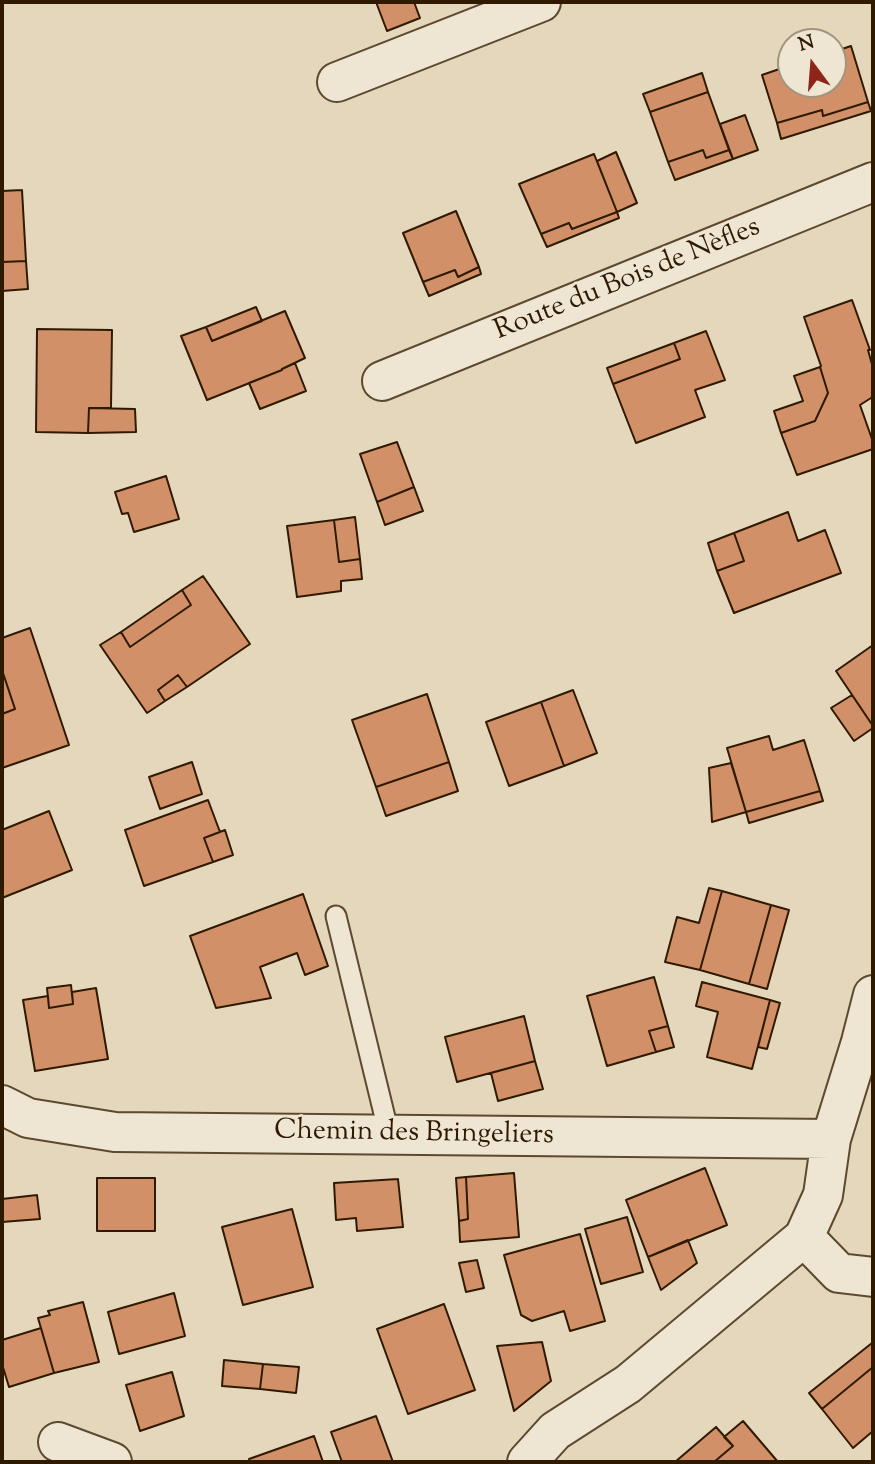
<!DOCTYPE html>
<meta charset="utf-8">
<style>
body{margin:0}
#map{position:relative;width:875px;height:1464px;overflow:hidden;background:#e5d7bc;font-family:"Sorts Mill Goudy",serif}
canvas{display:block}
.frame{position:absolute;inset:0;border:4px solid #2f1a00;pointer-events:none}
.north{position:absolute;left:777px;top:28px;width:70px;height:70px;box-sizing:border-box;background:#eee5d3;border:2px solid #a2947f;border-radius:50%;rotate:344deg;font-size:19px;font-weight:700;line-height:28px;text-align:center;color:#2f1a00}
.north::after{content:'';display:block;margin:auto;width:24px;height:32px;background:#8f2418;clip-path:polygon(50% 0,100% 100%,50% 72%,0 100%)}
</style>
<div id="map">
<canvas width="875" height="1464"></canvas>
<div class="frame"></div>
<div class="north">N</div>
</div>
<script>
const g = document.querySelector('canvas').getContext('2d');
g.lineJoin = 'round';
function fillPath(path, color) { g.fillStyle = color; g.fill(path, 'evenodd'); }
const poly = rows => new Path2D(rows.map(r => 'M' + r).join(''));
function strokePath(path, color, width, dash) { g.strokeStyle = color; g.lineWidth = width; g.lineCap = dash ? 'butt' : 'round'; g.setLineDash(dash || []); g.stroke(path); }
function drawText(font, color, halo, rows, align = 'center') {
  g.font = font + ' "Sorts Mill Goudy",serif'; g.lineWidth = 5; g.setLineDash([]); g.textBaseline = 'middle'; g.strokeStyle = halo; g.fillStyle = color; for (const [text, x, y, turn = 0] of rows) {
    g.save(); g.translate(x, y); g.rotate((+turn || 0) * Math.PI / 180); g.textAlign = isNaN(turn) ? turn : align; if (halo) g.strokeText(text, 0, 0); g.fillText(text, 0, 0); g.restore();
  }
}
const building = poly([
 [376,2,414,2,420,18,387,31,376,2],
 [851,46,868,102,823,116,822,110,777,123,762,75,791,65,791,84,833,84,833,52,851,46],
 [702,73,708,92,650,112,643,94,702,73],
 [708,92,729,150,706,158,703,150,668,162,650,112,708,92],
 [868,102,871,111,781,139,777,123,822,110,823,116,868,102],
 [745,115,758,150,733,159,720,124,745,115],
 [703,150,706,158,729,150,733,159,675,180,668,162,703,150],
 [616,152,637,203,617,212,597,161,616,152],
 [594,154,617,212,572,229,569,223,541,234,519,184,594,154],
 [22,190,26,261,2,262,2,191,22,190],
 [456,211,479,267,458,277,455,270,423,282,403,233,456,211],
 [617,212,619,218,547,247,541,234,569,223,572,229,617,212],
 [26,261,28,289,2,291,2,262,26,261],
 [479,267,481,274,429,296,423,282,455,270,458,277,479,267],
 [852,300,870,350,868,350,873,368,873,395,871,398,860,405,873,442,873,449,797,475,781,433,815,421,828,393,820,367,821,366,804,317,852,300],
 [256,307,262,321,212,341,206,327,256,307],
 [285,311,305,358,282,369,282,370,207,400,181,336,206,327,212,341,285,311],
 [37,329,112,330,111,408,89,408,88,433,36,432,37,329],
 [706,331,725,380,695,390,705,417,636,443,613,384,680,359,674,343,706,331],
 [674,343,680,359,613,384,607,368,674,343],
 [295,363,306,391,260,409,249,383,282,370,282,369,295,363],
 [820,367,828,393,815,421,781,433,774,411,803,401,794,376,820,367],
 [89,408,135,409,136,432,88,433,89,408],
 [397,442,414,487,377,502,360,454,397,442],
 [166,476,179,519,134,532,128,513,122,514,115,492,166,476],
 [414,487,423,511,385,525,377,502,414,487],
 [788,512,798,541,825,530,841,573,734,613,717,571,744,561,734,533,788,512],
 [355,517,360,559,339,562,334,520,355,517],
 [334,520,339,562,360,559,362,579,341,581,341,591,297,597,287,526,334,520],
 [734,533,744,561,717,571,708,543,734,533],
 [203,576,250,644,187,687,178,675,158,690,165,701,147,713,100,645,121,632,130,647,191,605,182,590,203,576],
 [182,590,191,605,130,647,121,632,182,590],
 [30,628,69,745,2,768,2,714,15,709,2,670,2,638,30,628],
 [873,645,873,726,836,671,873,645],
 [2,670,15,709,2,714,2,670],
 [178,675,187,687,165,701,158,690,178,675],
 [573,690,597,753,564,766,541,702,573,690],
 [427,694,449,762,376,787,352,720,427,694],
 [852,695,873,726,873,728,854,741,831,708,852,695],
 [541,702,564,766,509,786,486,722,541,702],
 [769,736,773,750,804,740,820,791,746,812,727,748,769,736],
 [192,762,202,794,160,809,149,777,192,762],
 [449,762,458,791,386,816,376,787,449,762],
 [731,763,746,812,712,822,709,768,731,763],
 [820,791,823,801,749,823,746,812,820,791],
 [208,800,220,832,204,838,213,862,144,886,125,830,208,800],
 [49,811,72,870,2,898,2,830,49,811],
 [225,830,233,855,213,862,204,838,225,830],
 [709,888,722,891,700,970,665,962,677,917,699,923,709,888],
 [722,891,771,905,749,984,700,970,722,891],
 [303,894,328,966,305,975,297,953,260,967,271,998,216,1008,190,936,303,894],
 [771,905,789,910,767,989,749,984,771,905],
 [654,977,668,1026,649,1031,656,1052,607,1066,587,996,654,977],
 [702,982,770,1000,752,1069,707,1057,718,1012,696,1006,702,982],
 [71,985,73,1004,49,1008,47,988,71,985],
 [96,988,108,1059,35,1071,23,1000,48,996,49,1008,73,1004,72,992,96,988],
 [770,1000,780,1003,767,1049,758,1047,770,1000],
 [524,1016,535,1061,457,1082,445,1037,524,1016],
 [668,1026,674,1047,656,1052,649,1031,668,1026],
 [535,1061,543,1089,498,1101,491,1073,535,1061],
 [705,1168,727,1225,648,1257,626,1200,705,1168],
 [514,1173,519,1237,460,1242,459,1221,468,1219,466,1177,514,1173],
 [466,1177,468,1219,459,1221,456,1178,466,1177],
 [97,1178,155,1178,155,1231,97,1231,97,1178],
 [398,1179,403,1227,357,1231,356,1218,336,1220,334,1183,398,1179],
 [37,1195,40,1219,2,1222,2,1199,37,1195],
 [292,1209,313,1287,243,1305,222,1227,292,1209],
 [627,1217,643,1272,601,1284,585,1229,627,1217],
 [580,1234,605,1321,570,1331,564,1311,532,1321,521,1315,504,1255,580,1234],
 [688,1240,697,1263,661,1290,648,1257,688,1240],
 [477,1260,484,1288,466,1292,459,1263,477,1260],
 [174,1293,185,1336,119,1354,108,1312,174,1293],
 [83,1302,99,1362,54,1373,38,1318,50,1315,48,1311,83,1302],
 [444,1304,475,1390,408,1414,377,1329,444,1304],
 [41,1328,54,1373,9,1387,2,1364,2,1340,41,1328],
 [542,1342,551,1381,514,1411,497,1346,542,1342],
 [872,1343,873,1367,822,1409,809,1393,872,1343],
 [224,1360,263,1364,260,1389,222,1386,224,1360],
 [263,1364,299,1367,296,1393,260,1389,263,1364],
 [873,1367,873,1431,853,1448,822,1409,873,1367],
 [172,1372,184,1416,140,1431,126,1385,172,1372],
 [376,1416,393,1462,342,1462,331,1432,376,1416],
 [743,1421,778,1462,714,1462,733,1446,724,1437,743,1421],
 [716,1427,733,1446,714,1462,675,1462,716,1427],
 [314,1436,323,1462,250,1462,249,1459,314,1436]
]);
const lane = poly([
 [336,916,389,1134]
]);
const street = poly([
 [337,82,541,2],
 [382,381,873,182],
 [2,1105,28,1118,115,1132,831,1139],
 [804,1237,839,1273,873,1277],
 [58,1442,112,1462],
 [527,1462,555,1431,628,1384,804,1237,823,1195,831,1139,861,1042,873,995]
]);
const streetNames = [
 ["Route du Bois de Nèfles",628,281,-22],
 ["Chemin des Bringeliers",414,1135,1]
];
fillPath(building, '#d29068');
strokePath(building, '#2f1a00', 2);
strokePath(lane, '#5c492f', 23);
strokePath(street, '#5c492f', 42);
strokePath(lane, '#eee5d3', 19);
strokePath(street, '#eee5d3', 38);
drawText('28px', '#2f1a00', '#eee5d3', streetNames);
</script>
